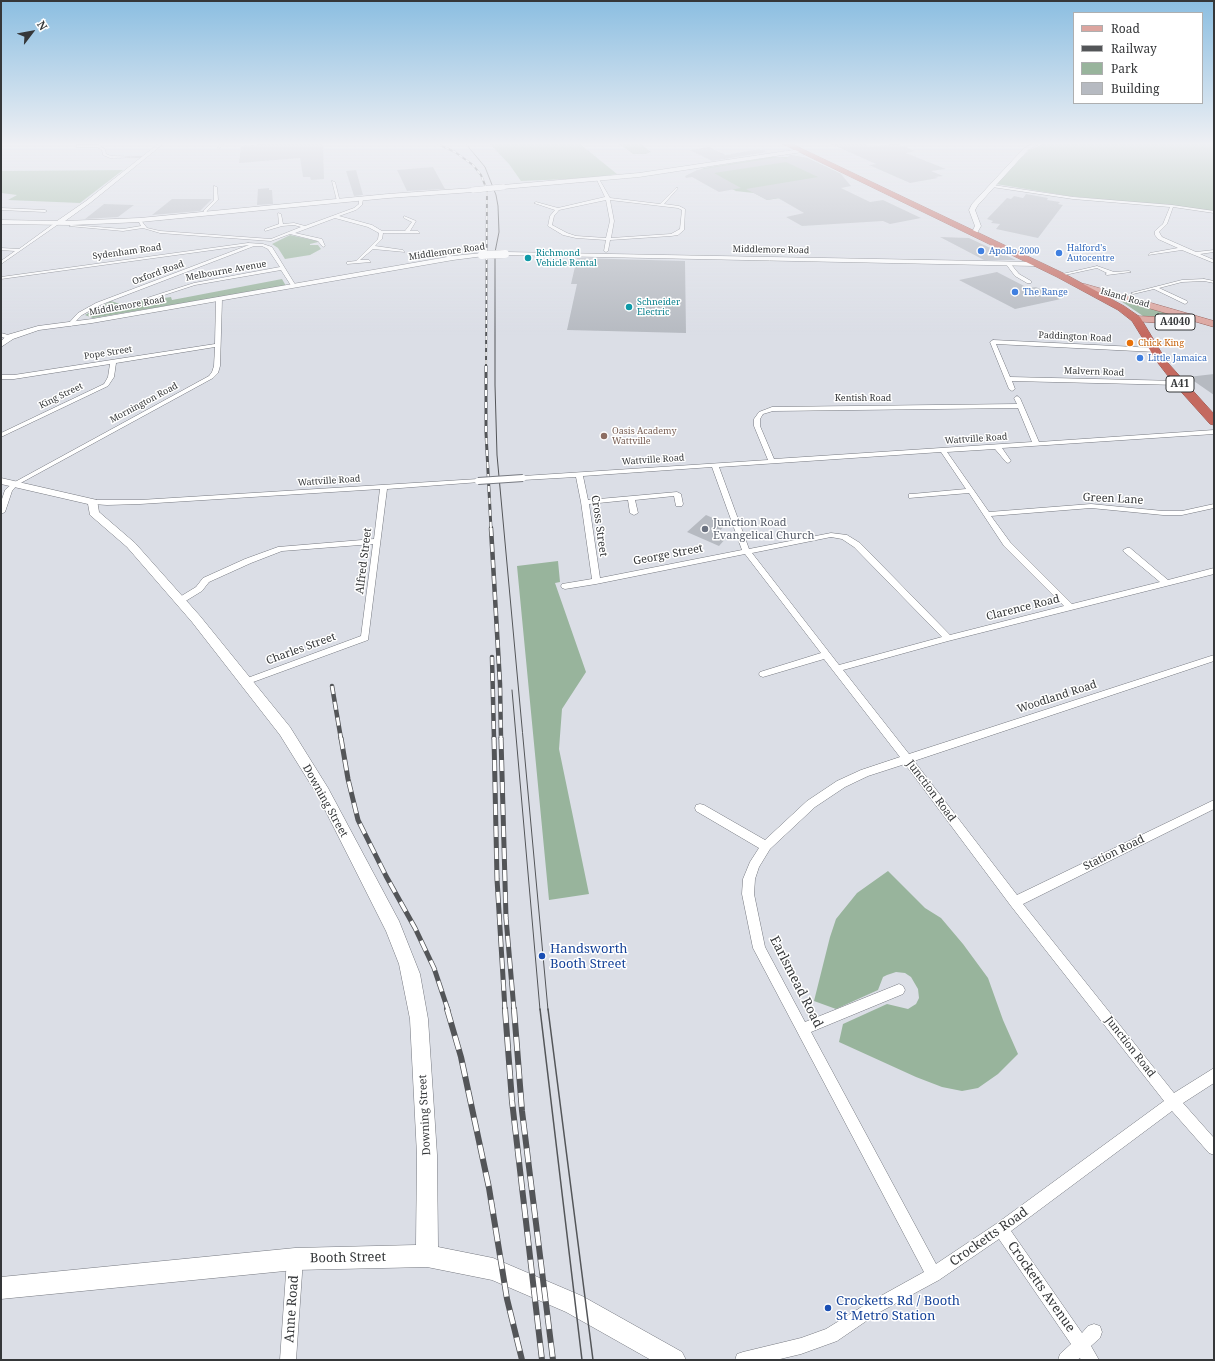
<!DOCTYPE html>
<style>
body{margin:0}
#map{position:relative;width:1215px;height:1361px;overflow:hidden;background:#dbdee6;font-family:"Noto Serif",serif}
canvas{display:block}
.frame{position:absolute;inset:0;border:2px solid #353739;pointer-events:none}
.legend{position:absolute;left:1073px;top:12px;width:130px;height:92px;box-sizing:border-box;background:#fff;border:1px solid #aeafb0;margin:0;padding:5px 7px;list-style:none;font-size:12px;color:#353739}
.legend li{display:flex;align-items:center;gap:8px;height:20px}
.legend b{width:20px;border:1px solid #aeafb0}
.north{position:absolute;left:12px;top:12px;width:40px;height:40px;-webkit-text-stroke:3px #fff;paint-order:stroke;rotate:58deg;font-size:11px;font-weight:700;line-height:16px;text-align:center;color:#353739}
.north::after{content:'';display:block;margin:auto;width:14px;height:18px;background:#353739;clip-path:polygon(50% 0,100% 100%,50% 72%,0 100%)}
</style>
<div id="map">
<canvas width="1215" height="1361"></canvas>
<div class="frame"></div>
<ul class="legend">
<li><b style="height:5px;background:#dca59f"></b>Road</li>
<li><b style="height:5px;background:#535558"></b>Railway</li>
<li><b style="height:11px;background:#98b49c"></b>Park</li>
<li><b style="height:11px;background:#b6bac1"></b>Building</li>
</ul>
<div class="north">N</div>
</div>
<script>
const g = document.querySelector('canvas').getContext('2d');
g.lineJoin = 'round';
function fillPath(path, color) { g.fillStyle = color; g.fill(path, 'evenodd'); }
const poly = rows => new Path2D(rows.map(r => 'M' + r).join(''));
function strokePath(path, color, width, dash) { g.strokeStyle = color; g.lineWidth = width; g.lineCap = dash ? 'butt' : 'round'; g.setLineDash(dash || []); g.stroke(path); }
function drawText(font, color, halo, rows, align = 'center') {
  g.font = font + ' "Noto Serif",serif'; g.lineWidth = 3; g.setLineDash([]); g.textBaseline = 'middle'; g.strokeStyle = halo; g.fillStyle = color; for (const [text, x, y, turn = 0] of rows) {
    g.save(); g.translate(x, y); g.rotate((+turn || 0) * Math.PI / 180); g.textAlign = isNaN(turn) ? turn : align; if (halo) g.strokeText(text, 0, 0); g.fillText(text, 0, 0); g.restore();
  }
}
const green = poly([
 [490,144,580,144,617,174,591,178,521,181,509,164],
 [619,144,641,144,651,152,646,154,633,154],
 [1043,144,1214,144,1214,211,1068,196,996,184,1029,150],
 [791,155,807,158,841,174,786,197,767,200,754,193,735,191,736,191,695,172,704,168,771,157,788,157],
 [123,170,80,203,8,200,17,195,1,193,1,171],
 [290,235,317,241,318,242,310,244,310,245,318,245,321,249,310,255,285,259,278,248,272,244],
 [282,279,286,286,93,318,85,315,111,301,126,306,148,298,151,300,171,297,172,300],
 [1115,297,1166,312,1171,315,1166,318,1143,316],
 [558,561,560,582,555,583,586,672,562,709,559,749,589,894,549,900,517,566],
 [888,871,925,908,941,918,963,944,988,978,1003,1020,1018,1054,998,1074,978,1088,962,1091,942,1087,916,1077,839,1042,843,1024,887,1004,908,1009,916,1004,919,998,918,989,911,977,905,973,896,972,887,975,883,977,878,990,836,1009,814,1001,830,937,836,919,857,893]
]);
const building = poly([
 [268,144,323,144,324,179,311,180,310,177,303,177,300,158,239,163,241,146],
 [831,144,867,144,867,147,898,144,915,151,906,153,946,169,931,171,943,176,935,177,938,178,910,183,869,165,876,164],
 [709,147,726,155,759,149,768,152,712,161,690,150],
 [790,155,807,158,841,174,851,186,841,188,870,202,883,200,921,218,890,224,883,221,802,226,786,217,804,213,778,198,767,200,746,189,818,177,786,162,714,173,741,188,719,192,692,177,686,178,685,176,697,170,780,157,786,159],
 [433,167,445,189,407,191,397,170],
 [356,170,363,195,354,196,346,171],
 [269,188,269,190,272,190,273,204,257,205,258,189],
 [1026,194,1048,198,1047,200,1060,202,1058,204,1063,205,1038,238,996,229,1000,224,991,223,993,221,987,219,1007,198,1011,199,1014,196,1023,198],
 [172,199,212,199,200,211,152,215],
 [104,204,134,205,118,217,85,219],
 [940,237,969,238,1016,260,984,260],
 [577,258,685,261,686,333,567,330,577,284,571,284],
 [997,272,1028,288,1036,287,1061,299,1015,309,959,280],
 [1214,374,1214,395,1188,377],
 [706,515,722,522,724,526,718,533,727,537,719,546,687,532]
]);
const street = poly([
 [220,144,224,144,219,149,217,149,220,144],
 [77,145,99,145,105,149,106,154,111,156,146,157,110,158,103,155,102,150,97,147,76,147,77,145],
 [599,179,610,198,660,204,676,188,678,188,664,204,679,206,685,209,684,230,678,235,671,236,610,240,608,251,606,252,604,251,606,240,576,238,563,235,548,226,550,216,555,210,534,203,536,202,558,208,605,197,597,180,599,179],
 [606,200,610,221,606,238,576,236,567,233,552,225,554,216,559,210,606,200],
 [610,200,678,208,682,210,680,229,671,234,611,238,614,221,610,200],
 [332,181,335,182,340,202,337,201,332,181],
 [993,185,1073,197,1172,205,1214,211,1214,213,1173,207,1167,224,1159,232,1162,237,1196,252,1214,250,1214,252,1200,254,1214,260,1214,263,1182,250,1148,255,1150,253,1178,248,1158,239,1155,235,1155,231,1163,224,1170,207,1073,199,992,187,993,185],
 [214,186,217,187,218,200,207,211,205,215,203,215,204,210,214,200,214,186],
 [361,198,363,199,362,205,356,210,339,216,372,225,382,231,405,231,412,222,404,218,404,216,416,221,410,231,418,231,420,233,383,233,382,239,375,246,403,250,405,252,373,249,360,260,369,260,371,262,347,264,347,262,356,261,378,239,379,233,368,227,335,218,295,233,322,239,325,246,323,247,318,241,290,234,271,241,160,233,143,228,123,231,69,226,71,225,123,229,141,226,138,220,140,219,147,228,160,231,271,239,301,227,294,225,282,226,265,231,265,229,279,224,278,213,281,214,283,224,294,223,305,226,354,208,359,204,359,199,361,198],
 [1,208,45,210,47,211,45,212,1,210,1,208],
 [56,222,60,223,1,264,1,261,15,251,1,250,1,248,19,249,56,222],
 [248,243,263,244,272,247,296,286,296,287,292,287,281,270,195,285,152,299,147,298,194,283,280,267,268,249,262,246,254,246,100,305,82,315,71,326,68,324,78,313,96,303,249,245,1,279,1,277,248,243],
 [426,252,446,254,455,258,453,259,445,256,424,254,426,252],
 [1006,263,1010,263,1019,274,1031,281,1031,283,1027,283,1015,276,1006,264,1006,263],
 [1097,266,1114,272,1129,271,1131,272,1107,275,1105,274,1107,273,1097,268,1060,276,1058,275,1097,266],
 [1204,279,1214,281,1214,283,1204,281,1182,282,1159,288,1187,301,1188,302,1185,304,1154,289,1133,294,1131,293,1182,280,1204,279],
 [219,297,222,299,220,366,218,373,213,378,17,485,12,491,5,512,1,514,1,502,5,490,13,483,209,376,212,372,214,366,215,347,116,363,114,377,108,386,1,437,1,433,104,384,108,377,110,364,14,379,1,379,1,375,14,375,215,344,216,299,219,297],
 [1,333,12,336,13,337,10,339,1,337,1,333],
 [993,340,1156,348,1159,350,1156,352,996,344,1010,377,1179,381,1182,383,1179,385,1012,381,1015,389,1012,391,1009,389,990,342,993,340],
 [1017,396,1020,398,1039,442,1214,430,1214,434,1002,448,1011,461,1008,463,1006,462,995,449,947,452,989,512,1091,504,1163,511,1182,511,1214,504,1214,508,1182,515,1163,515,1091,508,991,516,1010,542,1072,604,1160,582,1124,552,1123,550,1127,548,1130,548,1168,580,1214,568,1214,574,948,641,843,670,909,754,1214,655,1214,661,914,761,1017,895,1214,800,1214,809,1023,904,1174,1093,1214,1068,1214,1083,1183,1103,1214,1138,1214,1155,1209,1153,1172,1111,1011,1231,1082,1333,1088,1326,1094,1324,1100,1326,1102,1332,1100,1338,1091,1346,1099,1360,1081,1360,1080,1358,1077,1360,1058,1360,1060,1354,1071,1344,999,1239,939,1280,878,1313,837,1341,801,1354,776,1360,735,1360,737,1354,743,1352,801,1338,826,1329,868,1303,924,1272,753,948,742,894,743,879,750,862,759,848,696,811,695,808,696,805,700,804,704,805,765,840,807,801,837,781,861,770,900,757,824,659,763,677,760,676,759,674,760,672,821,653,745,554,596,584,565,589,562,588,561,586,562,584,592,579,581,502,576,477,523,480,520,478,523,476,768,460,754,426,754,419,759,412,772,407,1017,404,1014,398,1017,396],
 [1018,408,1032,442,774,459,760,426,760,419,763,414,773,411,1018,408],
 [941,452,966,489,912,494,909,494,909,498,969,493,1004,546,1064,606,950,635,860,543,847,535,831,533,749,549,719,467,941,452],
 [712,467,742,550,600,578,589,504,628,500,630,513,634,515,638,513,635,500,674,496,676,506,682,506,683,504,681,494,677,492,588,500,583,476,712,467],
 [831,537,842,539,854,547,942,637,839,665,752,553,831,537],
 [905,764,1011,906,1164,1101,996,1224,936,1264,811,1032,903,994,905,990,903,986,899,984,805,1022,765,947,754,894,755,879,759,867,770,849,815,807,845,787,868,776,905,764],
 [478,479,481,481,480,482,387,489,368,640,245,685,242,684,240,682,242,680,361,636,373,544,282,551,251,563,209,582,202,591,184,602,178,602,177,600,178,598,196,587,203,578,245,559,278,547,374,539,380,489,140,504,107,505,93,504,89,502,93,500,140,500,478,479],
 [295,1251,300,1254,303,1259,296,1360,280,1360,287,1259,290,1254,295,1251]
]);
const secondary = poly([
 [158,144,163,144,90,203,65,221,140,218,388,194,473,188,476,190,473,192,388,198,140,222,71,225,1,224,1,220,57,221,86,201,158,144],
 [1032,144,1039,144,1028,150,978,205,975,210,981,226,976,235,972,235,971,234,975,226,969,210,972,204,1024,148,1032,144],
 [800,149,803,151,802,152,639,177,503,189,500,187,503,185,639,173,800,149],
 [505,252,1036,262,1039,264,1036,266,503,255,503,253,505,252],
 [482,253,485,255,484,256,453,260,92,323,39,330,13,339,1,347,1,341,7,335,38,326,92,319,453,256,482,253],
 [1,478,97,500,99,512,135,543,200,616,290,727,328,788,399,921,420,974,428,1019,437,1155,438,1247,493,1258,582,1296,682,1352,686,1360,651,1360,566,1312,492,1280,427,1267,295,1270,1,1299,1,1277,295,1248,416,1245,417,1155,410,1019,399,964,386,931,318,796,280,735,192,622,127,547,90,515,88,504,1,484,1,478]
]);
const primary = poly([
 [1079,284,1085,284,1214,321,1214,327,1079,288,1079,284],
 [1136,316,1160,317,1184,321,1188,324,1184,327,1160,323,1133,321,1132,319,1133,317,1136,316]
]);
const highway = poly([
 [783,144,792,144,1063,273,1124,306,1140,317,1167,362,1214,414,1214,425,1210,424,1175,385,1158,363,1132,321,1118,310,1057,277,783,144]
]);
const tramFar1 = poly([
 [466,144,485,167,496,195,498,206,499,232,495,252,495,385,497,455,548,1010],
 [512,690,540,1010]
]);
const tram = poly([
 [540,1009,582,1360],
 [548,1009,593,1360]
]);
const railFar4 = poly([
 [438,144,455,152,473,165,481,175,487,190,486,367]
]);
const railFar3 = poly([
 [486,366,486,433,491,529]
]);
const railFar2 = poly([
 [491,528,500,684,501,739],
 [492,657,494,739],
 [332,686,341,739]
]);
const railFar1 = poly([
 [341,738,348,779,358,820,386,876,415,928,434,968,448,1010],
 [494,738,497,879,505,1010],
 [501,738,506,918,514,1010]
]);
const rail = poly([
 [447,1009,461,1057,489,1188,507,1299,522,1360],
 [505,1009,512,1101,542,1360],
 [514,1009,522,1111,553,1360]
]);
const streetBridge = poly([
 [478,481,523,478]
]);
const secondaryBridgeFar1 = poly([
 [473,190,503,187]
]);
const secondaryBridge = poly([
 [482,255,505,254]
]);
const markers = [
 [981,251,4,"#3f7fe0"],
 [1059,253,4,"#3f7fe0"],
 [528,258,4,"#0f9aa8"],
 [1015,292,4,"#3f7fe0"],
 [629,307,4,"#0f9aa8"],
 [1130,343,4,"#e8710a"],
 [1140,358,4,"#3f7fe0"],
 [604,436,4,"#8d6e63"],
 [705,529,4,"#6b7280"],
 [542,956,4,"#1a4fb4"],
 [828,1308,4,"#1a4fb4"]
];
const farShopnames = [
 ["Halford's",1067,248],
 ["Autocentre",1067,258],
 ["Apollo 2000",989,251],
 ["The Range",1023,292],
 ["Little Jamaica",1148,358]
];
const farStreetnames = [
 ["Middlemore Road",771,250,1],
 ["Sydenham Road",127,252,-8],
 ["Middlemore Road",447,252,-8],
 ["Melbourne Avenue",226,271,-10],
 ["Oxford Road",158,273,-20],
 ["Island Road",1125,298,16],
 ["Middlemore Road",127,306,-10],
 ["Paddington Road",1075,337,3],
 ["Pope Street",108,353,-9],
 ["Malvern Road",1094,372,2],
 ["King Street",61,396,-26],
 ["Kentish Road",863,398],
 ["Mornington Road",144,403,-28],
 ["Wattville Road",976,439,-4],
 ["Wattville Road",653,460,-4],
 ["Wattville Road",329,481,-4]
];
const farCulturenames = [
 ["Richmond",536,253],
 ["Vehicle Rental",536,263],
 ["Schneider",637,302],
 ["Electric",637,312]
];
const farFoodnames = [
 ["Chick King",1138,343]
];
const farEducationnames = [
 ["Oasis Academy",612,431],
 ["Wattville",612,441]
];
const shields = [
 [1175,322,40],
 [1180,384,28]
];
const shieldNames = [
 ["A4040",1175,322],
 ["A41",1180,384]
];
const streetNames = [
 ["Green Lane",1113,499,3],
 ["Cross Street",599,526,82],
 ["George Street",668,555,-11],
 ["Alfred Street",364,561,-83],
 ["Clarence Road",1023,608,-14],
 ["Charles Street",301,649,-20],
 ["Woodland Road",1057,697,-18],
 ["Junction Road",931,791,53],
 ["Downing Street",325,801,61],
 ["Station Road",1114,853,-26],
 ["Junction Road",1130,1047,52],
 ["Downing Street",425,1115,-93]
];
const worshipNames = [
 ["Junction Road",713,523],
 ["Evangelical Church",713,536]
];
const nearTransitnames = [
 ["Handsworth",550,949],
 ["Booth Street",550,964],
 ["Crocketts Rd / Booth",836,1301],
 ["St Metro Station",836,1316]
];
const nearStreetnames = [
 ["Earlsmead Road",796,982,63],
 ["Crocketts Road",989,1237,-35],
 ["Booth Street",348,1258,-1],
 ["Crocketts Avenue",1041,1287,55],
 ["Anne Road",292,1309,-86]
];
fillPath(green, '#98b49c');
fillPath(building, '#b6bac1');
strokePath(street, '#767980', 1);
strokePath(secondary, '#767980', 1);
strokePath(primary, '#925852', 1);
strokePath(highway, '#925852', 1);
fillPath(street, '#fff');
fillPath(secondary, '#fff');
fillPath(primary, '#dca59f');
fillPath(highway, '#c4695f');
strokePath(tramFar1, '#535558', 1);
strokePath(tram, '#535558', 1.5);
strokePath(railFar4, '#535558', 2);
strokePath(railFar3, '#535558', 3);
strokePath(railFar2, '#535558', 4.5);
strokePath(railFar1, '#535558', 5);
strokePath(rail, '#535558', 6);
strokePath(railFar4, '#fff', 1.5, [4]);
strokePath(railFar3, '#fff', 2, [6]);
strokePath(railFar2, '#fff', 3, [8]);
strokePath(railFar1, '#fff', 3.5, [11]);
strokePath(rail, '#fff', 4.5, [14]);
strokePath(streetBridge, '#767980', 8, []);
strokePath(secondaryBridgeFar1, '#767980', 6, []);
strokePath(secondaryBridge, '#767980', 8, []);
strokePath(streetBridge, '#fff', 6);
strokePath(secondaryBridgeFar1, '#fff', 5.5);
strokePath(secondaryBridge, '#fff', 8);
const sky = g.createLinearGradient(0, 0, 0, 335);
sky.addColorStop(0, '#8bbee1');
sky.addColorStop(0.43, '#eff0f4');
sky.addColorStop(1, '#eff0f400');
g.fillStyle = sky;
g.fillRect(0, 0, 1215, 335);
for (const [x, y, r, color] of markers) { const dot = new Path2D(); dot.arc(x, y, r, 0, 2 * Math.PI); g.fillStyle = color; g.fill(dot); strokePath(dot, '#fff', 1.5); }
drawText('9px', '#366cbe', '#fff', farShopnames, 'left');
drawText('9px', '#353739', '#fff', farStreetnames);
drawText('9px', '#0d838f', '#fff', farCulturenames, 'left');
drawText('9px', '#c56008', '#fff', farFoodnames, 'left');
drawText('9px', '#785e54', '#fff', farEducationnames, 'left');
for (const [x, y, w] of shields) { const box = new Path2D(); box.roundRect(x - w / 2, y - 8, w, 16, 3); g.fillStyle = '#fff'; g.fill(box); strokePath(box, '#353739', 1); }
drawText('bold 10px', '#353739', null, shieldNames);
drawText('11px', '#353739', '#fff', streetNames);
drawText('11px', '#5b616d', '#fff', worshipNames, 'left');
drawText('13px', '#164399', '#fff', nearTransitnames, 'left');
drawText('13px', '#353739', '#fff', nearStreetnames);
</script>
